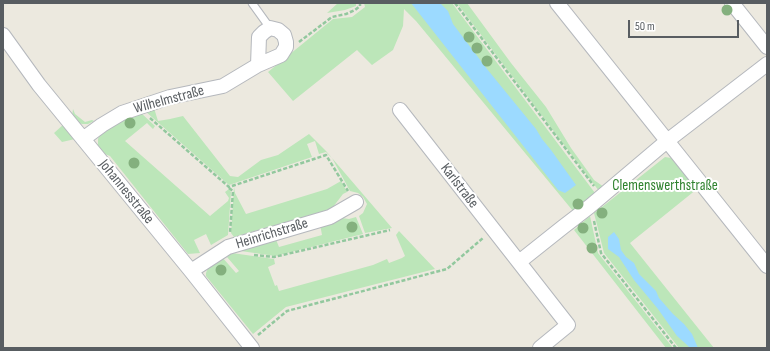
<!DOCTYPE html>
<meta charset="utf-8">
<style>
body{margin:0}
#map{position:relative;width:770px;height:351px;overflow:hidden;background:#ece9df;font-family:"Sofia Sans Condensed",sans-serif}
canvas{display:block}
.frame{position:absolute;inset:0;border:4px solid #585d61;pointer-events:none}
.scale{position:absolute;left:628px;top:20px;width:111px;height:18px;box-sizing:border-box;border:2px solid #585d61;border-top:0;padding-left:5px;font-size:12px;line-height:14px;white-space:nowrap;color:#585d61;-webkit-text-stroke:3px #fff;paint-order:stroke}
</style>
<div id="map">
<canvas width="770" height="351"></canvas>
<div class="frame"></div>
<div class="scale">50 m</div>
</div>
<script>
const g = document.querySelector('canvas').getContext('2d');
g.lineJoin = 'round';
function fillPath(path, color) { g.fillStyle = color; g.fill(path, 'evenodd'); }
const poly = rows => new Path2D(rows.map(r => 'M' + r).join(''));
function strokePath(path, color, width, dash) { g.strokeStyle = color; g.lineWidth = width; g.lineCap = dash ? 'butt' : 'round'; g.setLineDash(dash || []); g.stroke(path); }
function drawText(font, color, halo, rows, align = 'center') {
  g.font = font + ' "Sofia Sans Condensed",sans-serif'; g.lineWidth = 4; g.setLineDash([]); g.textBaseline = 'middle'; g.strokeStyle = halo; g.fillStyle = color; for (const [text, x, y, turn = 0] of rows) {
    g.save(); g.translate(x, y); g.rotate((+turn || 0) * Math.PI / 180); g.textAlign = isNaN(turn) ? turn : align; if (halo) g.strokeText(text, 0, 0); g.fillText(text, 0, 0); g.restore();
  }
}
const green = poly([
 [338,3,356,3,356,6,345,10,327,13],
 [364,3,452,3,595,193,573,211,416,21,404,9,403,26,393,50,372,65,357,50,293,101,268,72,333,19,352,17,365,7],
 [457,3,467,3,511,63,546,107,571,148,594,180,604,187,599,191],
 [154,108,158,121,170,119,183,116,230,176,238,177,261,160,278,155,309,134,326,151,392,228,365,233,359,216,363,213,367,204,363,197,358,193,350,191,332,158,326,152,319,154,315,141,307,144,312,157,229,185,145,111],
 [73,109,75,114,85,122,92,120,94,121,88,124,82,124,77,122,72,117],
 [140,112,155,126,153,129,147,123,125,141,210,216,228,201,229,198,225,192,229,189,231,192,228,235,211,245,206,234,194,240,200,253,188,254,110,156,102,153,98,146,98,139,100,134,114,123],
 [64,124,75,139,62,142,54,133],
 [665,157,671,158,697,189,630,243,714,348,679,348,604,253,594,213,602,207],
 [341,181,347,192,343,194,333,207,328,210,234,237,231,233,234,187,235,193,246,214,327,189],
 [590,216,598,253,673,348,666,348,574,230],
 [356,217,363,234,275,256,234,250,275,237,279,247,322,235,320,224,342,218,349,219],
 [399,231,435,269,286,307,253,334,206,276,206,273,208,268,222,257,236,273,239,271,227,257,232,253,274,259,275,264,268,267,275,286,277,285,279,291,373,265,387,259,389,263,402,258,405,256,396,235]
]);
const water = poly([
 [411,3,440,3,448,11,453,24,487,69,536,129,542,139,551,150,576,185,565,193,558,190],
 [614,232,619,239,621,250,626,257,634,263,639,274,656,291,659,298,673,314,684,324,692,334,698,348,690,348,686,344,677,336,658,309,634,280,619,257,608,249,608,237]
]);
const path = poly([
 [455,3,594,186],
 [299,42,332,17,346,14,355,10,360,6,360,3],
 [150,118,229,187,326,155,348,191],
 [229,188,233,191,230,233],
 [594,221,601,253,676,348],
 [254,255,274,257,390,230],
 [258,335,287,311,447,269,483,238]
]);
const lane = poly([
 [252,3,270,28]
]);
const street = poly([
 [557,3,767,266],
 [732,3,767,47],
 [3,35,39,85,191,271,252,348],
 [400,110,568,325,540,348],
 [83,139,102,125,122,113,170,97,223,86,258,65,259,37,264,32,270,28,278,30,284,35,286,42,286,47,281,55,258,65],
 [519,262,563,227,589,207,667,141,767,64],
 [191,271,228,247,330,217,356,202]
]);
const trees = [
 [727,10],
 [469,37],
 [477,48],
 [487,61],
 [130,123],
 [134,163],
 [578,204],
 [602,213],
 [352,227],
 [583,228],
 [592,248],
 [221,270]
];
const streetNames = [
 ["Wilhelmstraße",169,100,-15],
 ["Karlstraße",459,186,52],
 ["Johannesstraße",126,192,51],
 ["Heinrichstraße",272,234,-17]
];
const parkNames = [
 ["Clemenswerthstraße",665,186]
];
fillPath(green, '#bce6b9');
fillPath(water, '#9cdaff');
strokePath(lane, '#b5b8bd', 9);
strokePath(street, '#b5b8bd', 16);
strokePath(path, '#92c89e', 2.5, [4, 2]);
strokePath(lane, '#fff', 7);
strokePath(street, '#fff', 14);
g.fillStyle = '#84b07e';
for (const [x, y] of trees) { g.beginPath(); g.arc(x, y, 5.5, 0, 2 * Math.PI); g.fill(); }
drawText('15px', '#585d61', '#fff', streetNames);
drawText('15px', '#2f822e', '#fff', parkNames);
</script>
